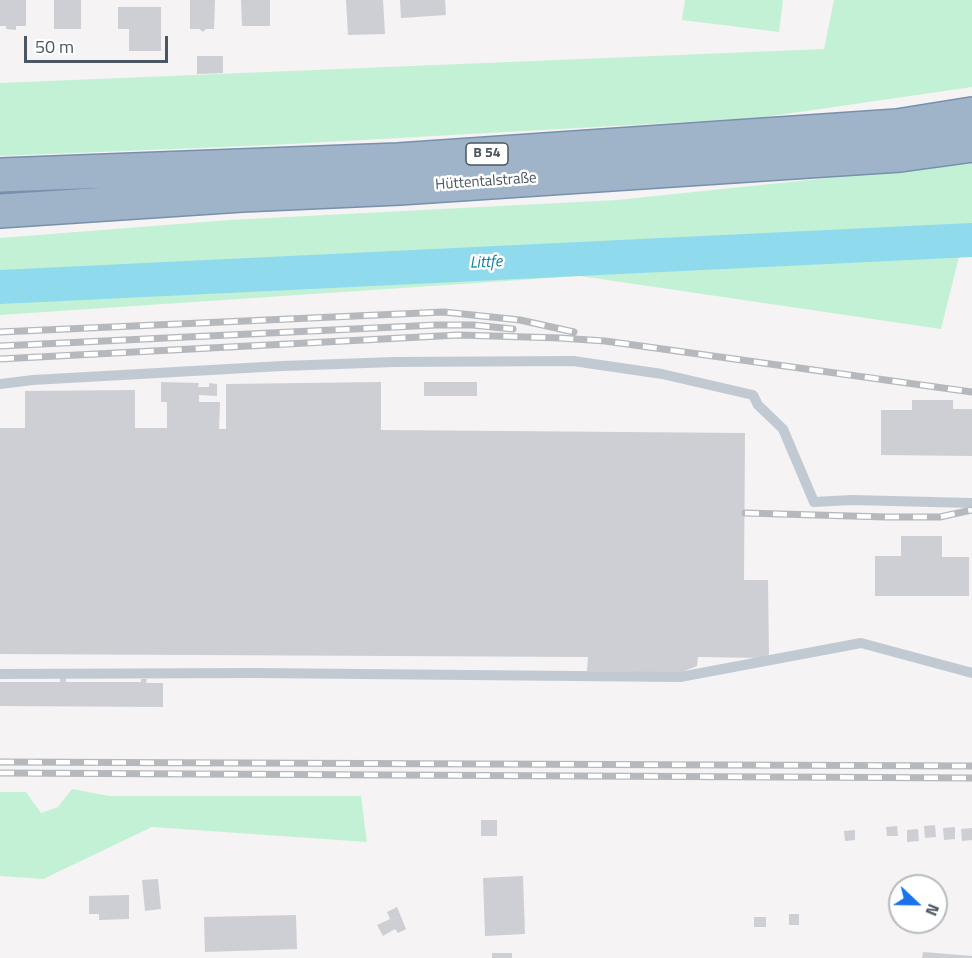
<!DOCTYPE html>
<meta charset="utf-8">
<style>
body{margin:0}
#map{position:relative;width:972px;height:958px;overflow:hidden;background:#f5f3f3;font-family:"Titillium Web",sans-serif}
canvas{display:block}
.north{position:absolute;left:888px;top:874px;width:60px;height:60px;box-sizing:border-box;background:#fff;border:2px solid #b7bbc0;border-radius:50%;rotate:112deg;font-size:16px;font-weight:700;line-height:24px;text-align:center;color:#4a5661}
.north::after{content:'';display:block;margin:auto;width:21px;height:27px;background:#1a73e8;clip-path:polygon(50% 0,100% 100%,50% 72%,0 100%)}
.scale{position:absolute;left:24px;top:36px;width:144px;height:27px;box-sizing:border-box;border:3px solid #4a5661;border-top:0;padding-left:8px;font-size:18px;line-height:21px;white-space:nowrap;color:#4a5661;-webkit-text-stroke:4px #fff;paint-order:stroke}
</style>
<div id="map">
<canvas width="972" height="958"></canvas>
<div class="north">N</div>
<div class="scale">50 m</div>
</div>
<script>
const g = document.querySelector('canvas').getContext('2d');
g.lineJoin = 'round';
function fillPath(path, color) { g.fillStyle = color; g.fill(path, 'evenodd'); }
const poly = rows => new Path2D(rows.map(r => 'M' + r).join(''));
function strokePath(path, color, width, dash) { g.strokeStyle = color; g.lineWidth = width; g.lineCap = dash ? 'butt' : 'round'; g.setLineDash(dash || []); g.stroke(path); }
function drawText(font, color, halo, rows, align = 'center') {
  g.font = font + ' "Titillium Web",sans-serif'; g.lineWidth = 5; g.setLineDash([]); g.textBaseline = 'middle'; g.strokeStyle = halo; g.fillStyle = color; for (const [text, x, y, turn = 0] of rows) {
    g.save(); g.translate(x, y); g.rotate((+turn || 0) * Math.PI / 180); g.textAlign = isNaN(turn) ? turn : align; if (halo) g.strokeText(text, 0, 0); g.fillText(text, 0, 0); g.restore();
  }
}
const green = poly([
 [685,0,783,0,779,32,682,20],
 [834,0,972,0,972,87,758,118,272,145,0,156,0,83,824,49],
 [972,163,972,256,959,257,941,329,580,276,0,315,0,238,230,220,617,200],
 [72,789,109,796,361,796,367,842,152,827,43,879,0,876,0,792,26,792,41,813,58,807]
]);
const river = poly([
 [0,287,972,240]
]);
const building = poly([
 [0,0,26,0,26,26,16,26,16,30,6,29,6,26,0,26],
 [54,0,81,0,81,29,54,29],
 [190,0,215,0,214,29,206,29,203,32,199,29,190,29],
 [241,0,270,0,270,26,242,26],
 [346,0,383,0,385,34,348,35],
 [400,0,445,0,446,15,401,18],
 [118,7,161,7,161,51,129,51,129,29,118,29],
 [197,56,223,56,223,73,197,74],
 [161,382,199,383,198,387,209,387,209,383,217,384,217,396,199,395,199,402,220,402,219,429,226,429,226,384,381,382,381,430,745,433,744,580,768,580,769,658,698,657,697,666,679,673,587,671,588,657,0,654,0,428,25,428,25,391,135,390,135,428,167,428,167,402,161,402],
 [424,382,477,382,477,396,424,396],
 [912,400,953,400,953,409,972,409,972,456,881,455,881,410,912,410],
 [901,536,942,536,942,557,969,557,969,596,875,596,875,556,901,556],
 [60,678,66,678,66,682,141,682,141,679,147,679,146,683,163,683,163,707,0,706,0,682,60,682],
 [481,820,497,820,497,836,481,836],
 [935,825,936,837,925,838,924,826],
 [897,826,898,836,887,836,886,827],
 [955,827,955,839,944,840,943,828],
 [972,828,972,840,962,841,961,829],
 [918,829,919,841,907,842,907,830],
 [855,830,855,840,845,841,844,831],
 [523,876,525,934,485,936,483,878],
 [158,879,161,909,145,911,142,880],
 [129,895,129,919,99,920,99,914,89,914,89,896],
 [397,907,406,929,398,933,395,929,383,936,377,925,390,919,387,912],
 [789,914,799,914,799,925,789,925],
 [296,915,297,949,205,952,204,917],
 [754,917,766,917,766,927,754,927],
 [923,952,972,956,972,958,922,958],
 [492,953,512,953,512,958,492,958]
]);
const service = poly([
 [0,384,33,380,282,366,394,362,573,361,662,374,753,395,758,405,783,429,814,502,852,500,972,503],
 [0,674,256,673,680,677,861,643,972,673]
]);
const trunk = poly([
 [0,175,398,160,897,126,972,114],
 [0,211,242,195,400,188,900,155,972,145]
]);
const rail = poly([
 [0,332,444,312,520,320,574,332],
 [0,346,436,325,473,325,513,329],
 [0,359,459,335,560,338,605,341,972,392],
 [745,513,886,517,940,517,972,510],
 [0,762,972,766],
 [0,773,972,778]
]);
const shields = [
 [487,154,42]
];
const shieldNames = [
 ["B 54",487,154]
];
const streetNames = [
 ["Hüttentalstraße",486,182,-4]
];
const waterNames = [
 ["Littfe",486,263,-3]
];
fillPath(green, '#c3f1d5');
strokePath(river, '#90daee', 34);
fillPath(building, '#cdcfd5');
strokePath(trunk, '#7690ad', 36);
strokePath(service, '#c1cad2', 10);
strokePath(trunk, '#9fb4c9', 33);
strokePath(rail, '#b5b8bd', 7);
strokePath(rail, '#fff', 4.5, [14]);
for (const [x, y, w] of shields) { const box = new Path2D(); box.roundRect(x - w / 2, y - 11, w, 22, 4.5); g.fillStyle = '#fff'; g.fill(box); strokePath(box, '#4a5661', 1.5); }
drawText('bold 14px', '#4a5661', null, shieldNames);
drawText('15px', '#4a5661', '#fff', streetNames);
drawText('italic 16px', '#0c7c9b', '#fff', waterNames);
</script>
